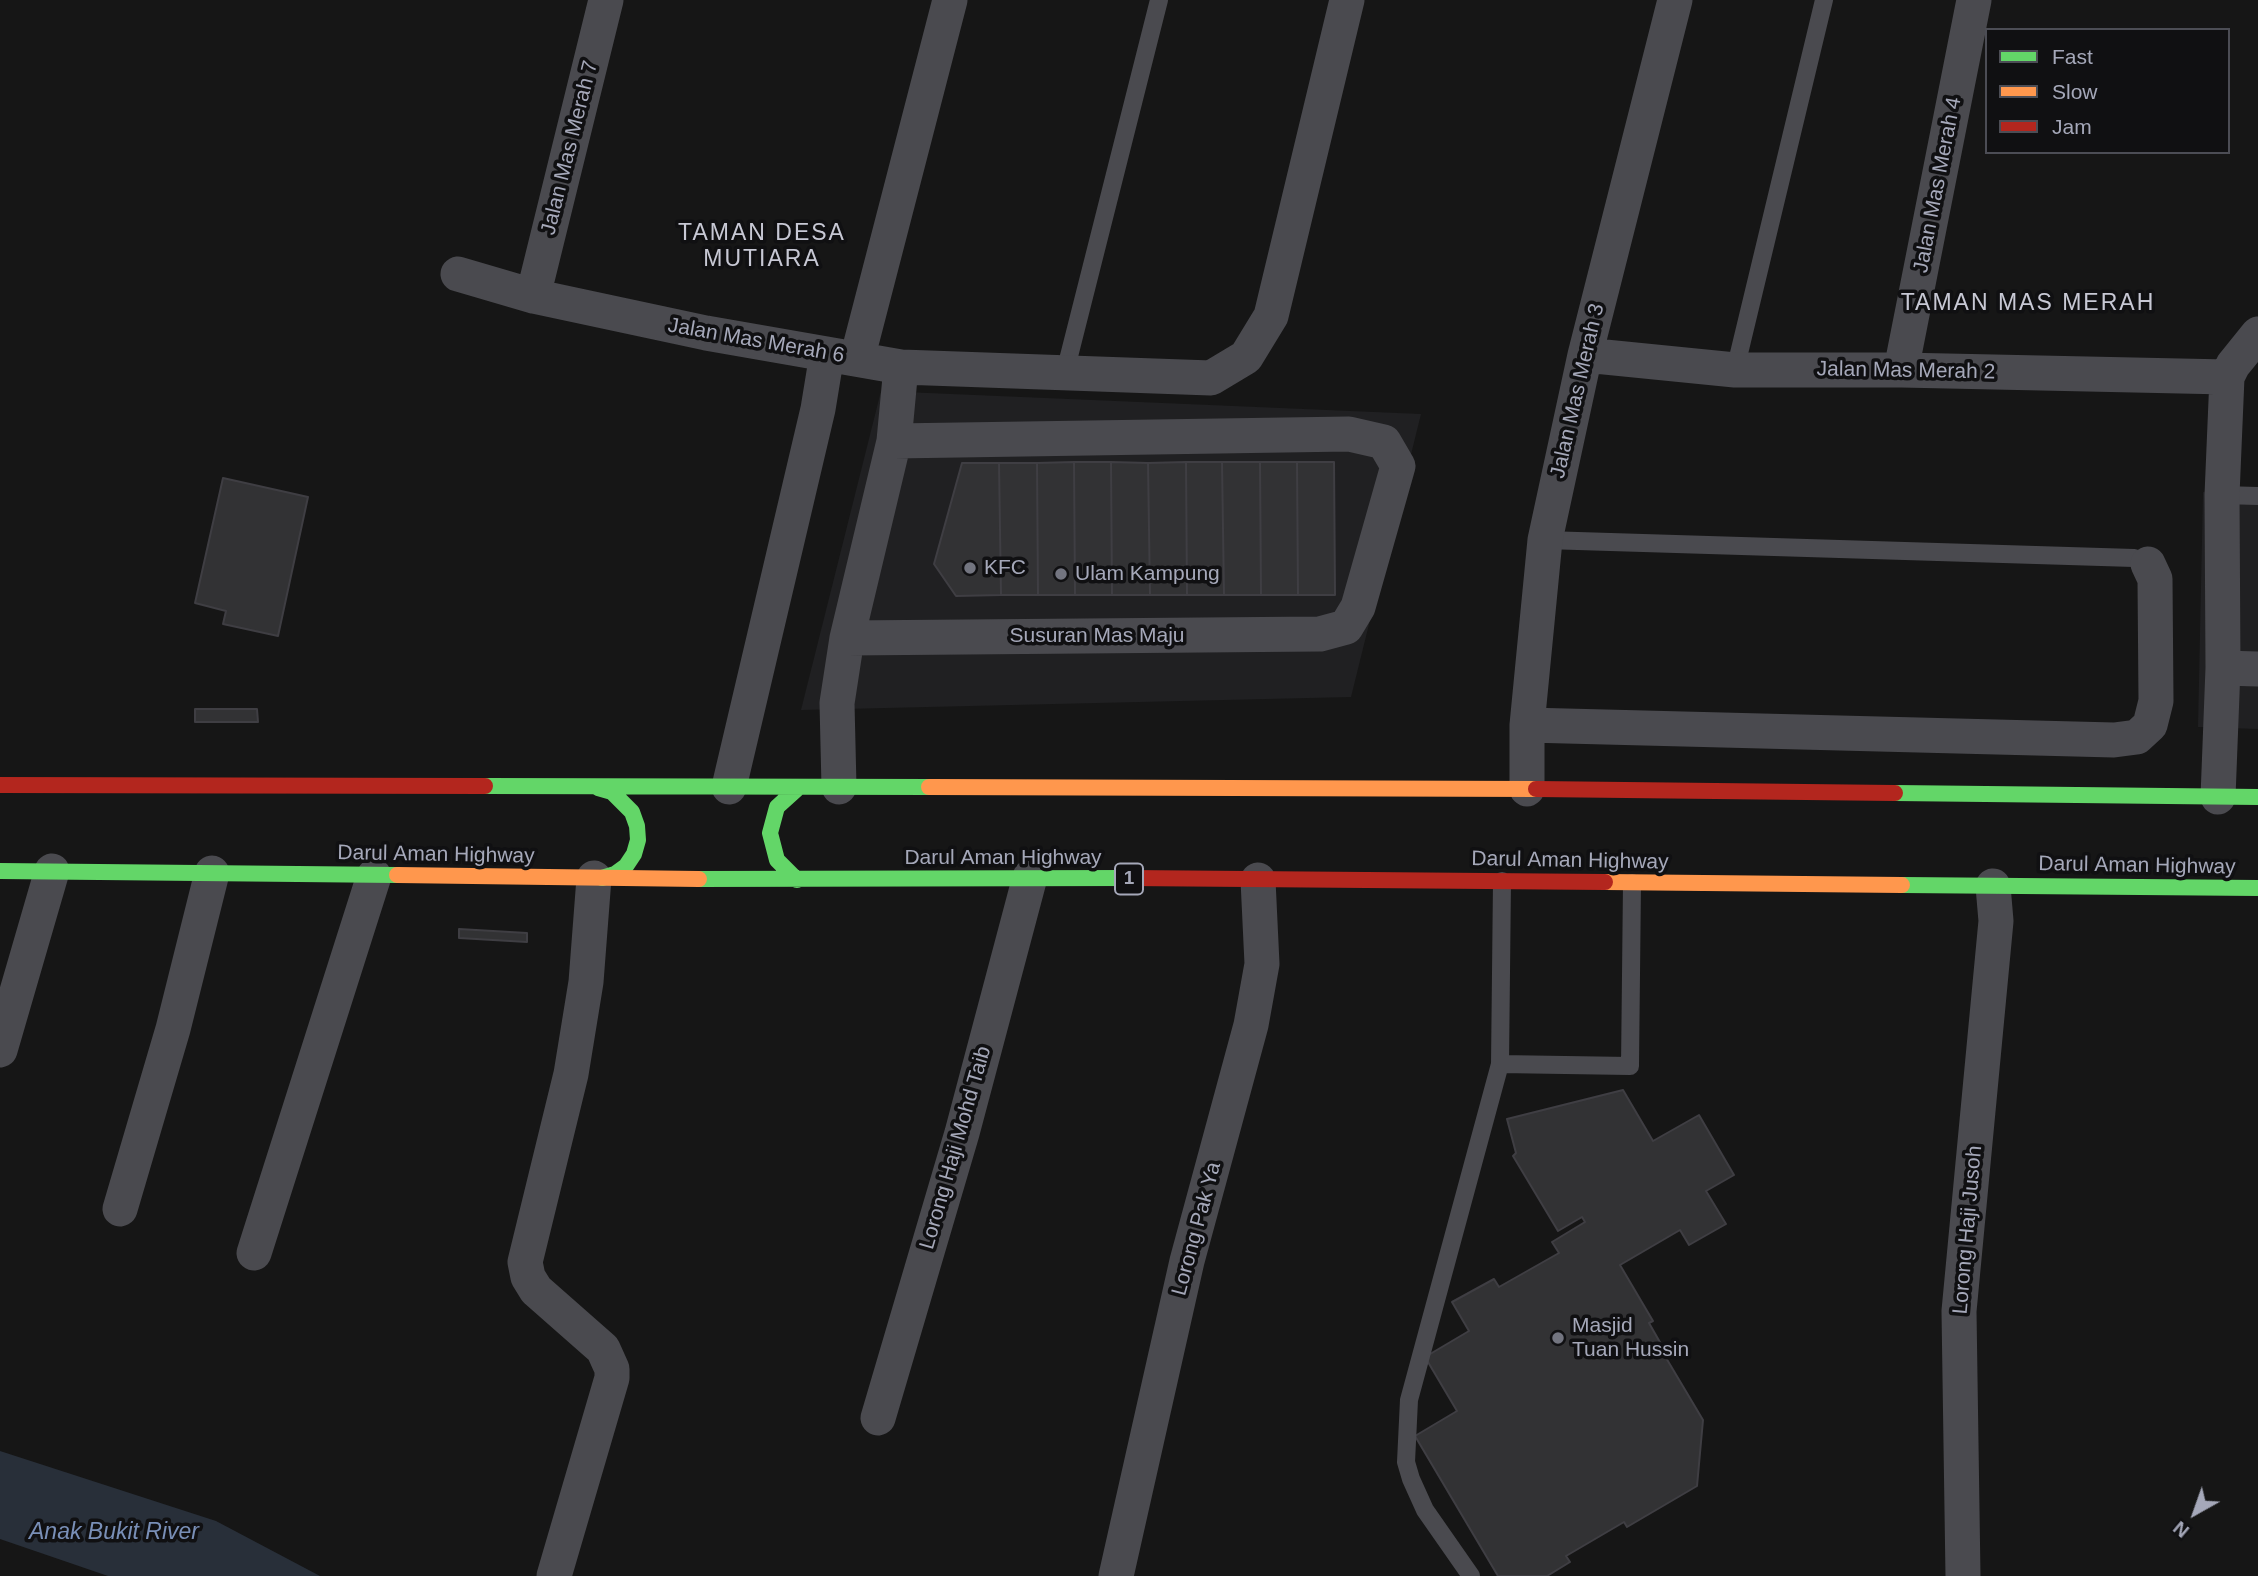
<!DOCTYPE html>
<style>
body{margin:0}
#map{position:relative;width:2258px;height:1576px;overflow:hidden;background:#161616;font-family:Arial,sans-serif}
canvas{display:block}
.legend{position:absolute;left:1985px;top:28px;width:245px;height:126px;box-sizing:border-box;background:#101012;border:2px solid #4c4d55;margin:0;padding:9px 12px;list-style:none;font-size:21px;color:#a5a8b9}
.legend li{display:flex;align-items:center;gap:14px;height:35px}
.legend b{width:35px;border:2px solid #4c4d55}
.north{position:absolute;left:2160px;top:1478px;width:70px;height:70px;-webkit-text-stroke:5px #101012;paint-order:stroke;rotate:220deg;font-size:19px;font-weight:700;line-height:28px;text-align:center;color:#a5a8b9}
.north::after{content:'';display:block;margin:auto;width:24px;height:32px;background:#a5a8b9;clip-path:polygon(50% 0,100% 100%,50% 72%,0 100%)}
</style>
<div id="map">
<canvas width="2258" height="1576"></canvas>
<ul class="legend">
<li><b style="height:9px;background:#63d668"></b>Fast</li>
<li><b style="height:9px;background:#ff974d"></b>Slow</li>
<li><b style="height:9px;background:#b3261e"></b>Jam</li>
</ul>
<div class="north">N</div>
</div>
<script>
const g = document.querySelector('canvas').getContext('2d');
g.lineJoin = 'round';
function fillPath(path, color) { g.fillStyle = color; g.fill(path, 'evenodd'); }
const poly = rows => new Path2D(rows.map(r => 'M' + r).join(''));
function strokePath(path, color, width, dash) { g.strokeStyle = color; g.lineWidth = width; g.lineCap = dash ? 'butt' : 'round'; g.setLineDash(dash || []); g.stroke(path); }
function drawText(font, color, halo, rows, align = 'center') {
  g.font = font + ' Arial,sans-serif'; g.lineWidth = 7; g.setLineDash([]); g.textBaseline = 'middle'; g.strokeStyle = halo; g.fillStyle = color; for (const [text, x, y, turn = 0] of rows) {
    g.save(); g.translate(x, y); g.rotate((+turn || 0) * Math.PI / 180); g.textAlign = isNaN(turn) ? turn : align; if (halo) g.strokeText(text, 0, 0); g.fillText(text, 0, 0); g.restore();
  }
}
const built = poly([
 [881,391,1421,414,1351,697,801,710],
 [2203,492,2258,493,2258,729,2198,727]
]);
const water = poly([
 [0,1451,216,1521,320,1576,108,1576,0,1539]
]);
const building = poly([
 [1074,462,1111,462,1112,595,1075,595,1074,462],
 [1074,462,1075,595,1038,595,1037,463,1074,462],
 [1111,462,1148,463,1150,595,1112,595,1111,462],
 [1186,462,1222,462,1224,595,1187,595,1186,462],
 [1186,462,1187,595,1150,595,1148,463,1186,462],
 [1222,462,1260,462,1261,595,1224,595,1222,462],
 [1260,462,1297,462,1298,595,1261,595,1260,462],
 [1297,462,1334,462,1335,595,1298,595,1297,462],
 [962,463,999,463,1001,595,956,596,934,564,962,463],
 [999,463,1037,463,1038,595,1001,595,999,463],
 [223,478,308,497,278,636,223,624,226,611,195,603,223,478],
 [195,709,257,709,258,722,195,722,195,709],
 [459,929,527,933,527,942,459,938,459,929],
 [1623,1090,1653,1141,1699,1115,1734,1175,1706,1191,1726,1224,1689,1245,1680,1230,1620,1265,1653,1321,1649,1323,1661,1344,1659,1346,1703,1420,1697,1486,1627,1527,1624,1522,1566,1556,1570,1562,1547,1576,1498,1576,1415,1436,1457,1411,1425,1357,1469,1331,1452,1302,1494,1279,1499,1287,1559,1253,1552,1242,1585,1222,1582,1217,1558,1231,1513,1156,1516,1153,1507,1119,1623,1090]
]);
const lane = poly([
 [1735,370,1824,0],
 [1065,372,1159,0],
 [2222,495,2258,496],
 [1545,540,2134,558,2148,564],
 [1502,881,1500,1064,1630,1066,1632,883],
 [1471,1576,1425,1510,1411,1479,1406,1462,1409,1400,1500,1064]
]);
const street = poly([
 [458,274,533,296,706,333,901,367,1211,378,1246,357,1271,316,1347,0],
 [533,296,606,0],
 [1585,355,1735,370,1901,370,2227,377],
 [857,359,950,0],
 [1901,370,1974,0],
 [847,638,1320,634,1346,627,1358,607,1398,466,1384,442,1349,434,894,441],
 [2223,668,2258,669],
 [1527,725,2114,740,2137,737,2150,725,2156,701,2155,579,2148,564],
 [729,787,818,409,827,354],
 [839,787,837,703,847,638,894,441,901,367],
 [1527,789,1527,725,1545,540,1585,355,1675,0],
 [2218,797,2223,668,2222,495,2227,377,2233,365,2258,334],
 [0,1050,52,871],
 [120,1209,173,1029,212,873],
 [254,1253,374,876],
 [878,1418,962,1133,1030,877],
 [554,1576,612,1378,612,1369,603,1349,536,1290,528,1277,525,1262,571,1074,586,982,594,878],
 [1116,1576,1187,1261,1251,1025,1262,964,1258,880],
 [1963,1576,1959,1311,1996,921,1993,886]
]);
const fast = poly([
 [485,786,929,787],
 [598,788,612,792,632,812,637,826,638,840,634,854,626,866,615,874,602,878],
 [1895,793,2258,797],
 [0,871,397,875],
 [699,879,1128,878],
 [797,880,777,860,770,833,777,807,798,788],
 [1902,885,2258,888]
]);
const slow = poly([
 [929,787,1536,789],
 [397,875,699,879],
 [1605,882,1902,885]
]);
const jam = poly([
 [0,785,485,786],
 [1536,789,1895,793],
 [1128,878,1605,882]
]);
const markers = [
 [970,568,7,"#737580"],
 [1061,574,7,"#737580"],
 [1558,1338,7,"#737580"]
];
const shields = [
 [1129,879,28]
];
const shieldNames = [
 ["1",1129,879]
];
const streetNames = [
 ["Jalan Mas Merah 7",570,148,-76],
 ["Jalan Mas Merah 4",1938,185,-79],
 ["Jalan Mas Merah 6",756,341,10],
 ["Jalan Mas Merah 2",1906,371,1],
 ["Jalan Mas Merah 3",1578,391,-77],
 ["Susuran Mas Maju",1097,636],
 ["Darul Aman Highway",436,855,1],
 ["Darul Aman Highway",1003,858],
 ["Darul Aman Highway",1570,861,1],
 ["Darul Aman Highway",2137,866,1],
 ["Lorong Haji Mohd Taib",956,1148,-74],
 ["Lorong Pak Ya",1197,1229,-75],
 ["Lorong Haji Jusoh",1968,1230,-85]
];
const poiNames = [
 ["KFC",984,568],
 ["Ulam Kampung",1075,574],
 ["Masjid",1572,1326],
 ["Tuan Hussin",1572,1350]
];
const neighbourhoodNames = [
 ["TAMAN DESA",762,234],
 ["MUTIARA",762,260],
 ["TAMAN MAS MERAH",2028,304]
];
const waterNames = [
 ["Anak Bukit River",114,1533]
];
fillPath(built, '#202022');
fillPath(water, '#282f39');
fillPath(building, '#323234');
strokePath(building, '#3f3e43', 2);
strokePath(lane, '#4a4a4f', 18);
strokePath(street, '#4a4a4f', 35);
strokePath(fast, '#63d668', 16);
strokePath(slow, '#ff974d', 16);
strokePath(jam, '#b3261e', 16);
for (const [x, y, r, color] of markers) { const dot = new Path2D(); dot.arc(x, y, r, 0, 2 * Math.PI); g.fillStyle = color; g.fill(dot); strokePath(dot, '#101012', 2.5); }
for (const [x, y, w] of shields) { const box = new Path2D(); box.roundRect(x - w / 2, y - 15.5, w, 31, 5); g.fillStyle = '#101012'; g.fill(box); strokePath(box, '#a5a8b9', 2); }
drawText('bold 19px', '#a5a8b9', null, shieldNames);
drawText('21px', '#a5a8b9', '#101012', streetNames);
drawText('21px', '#a5a8b9', '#101012', poiNames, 'left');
g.letterSpacing = '2px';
drawText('23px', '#c7c8d4', '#101012', neighbourhoodNames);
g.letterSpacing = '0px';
drawText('italic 23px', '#798fb7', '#101012', waterNames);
</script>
